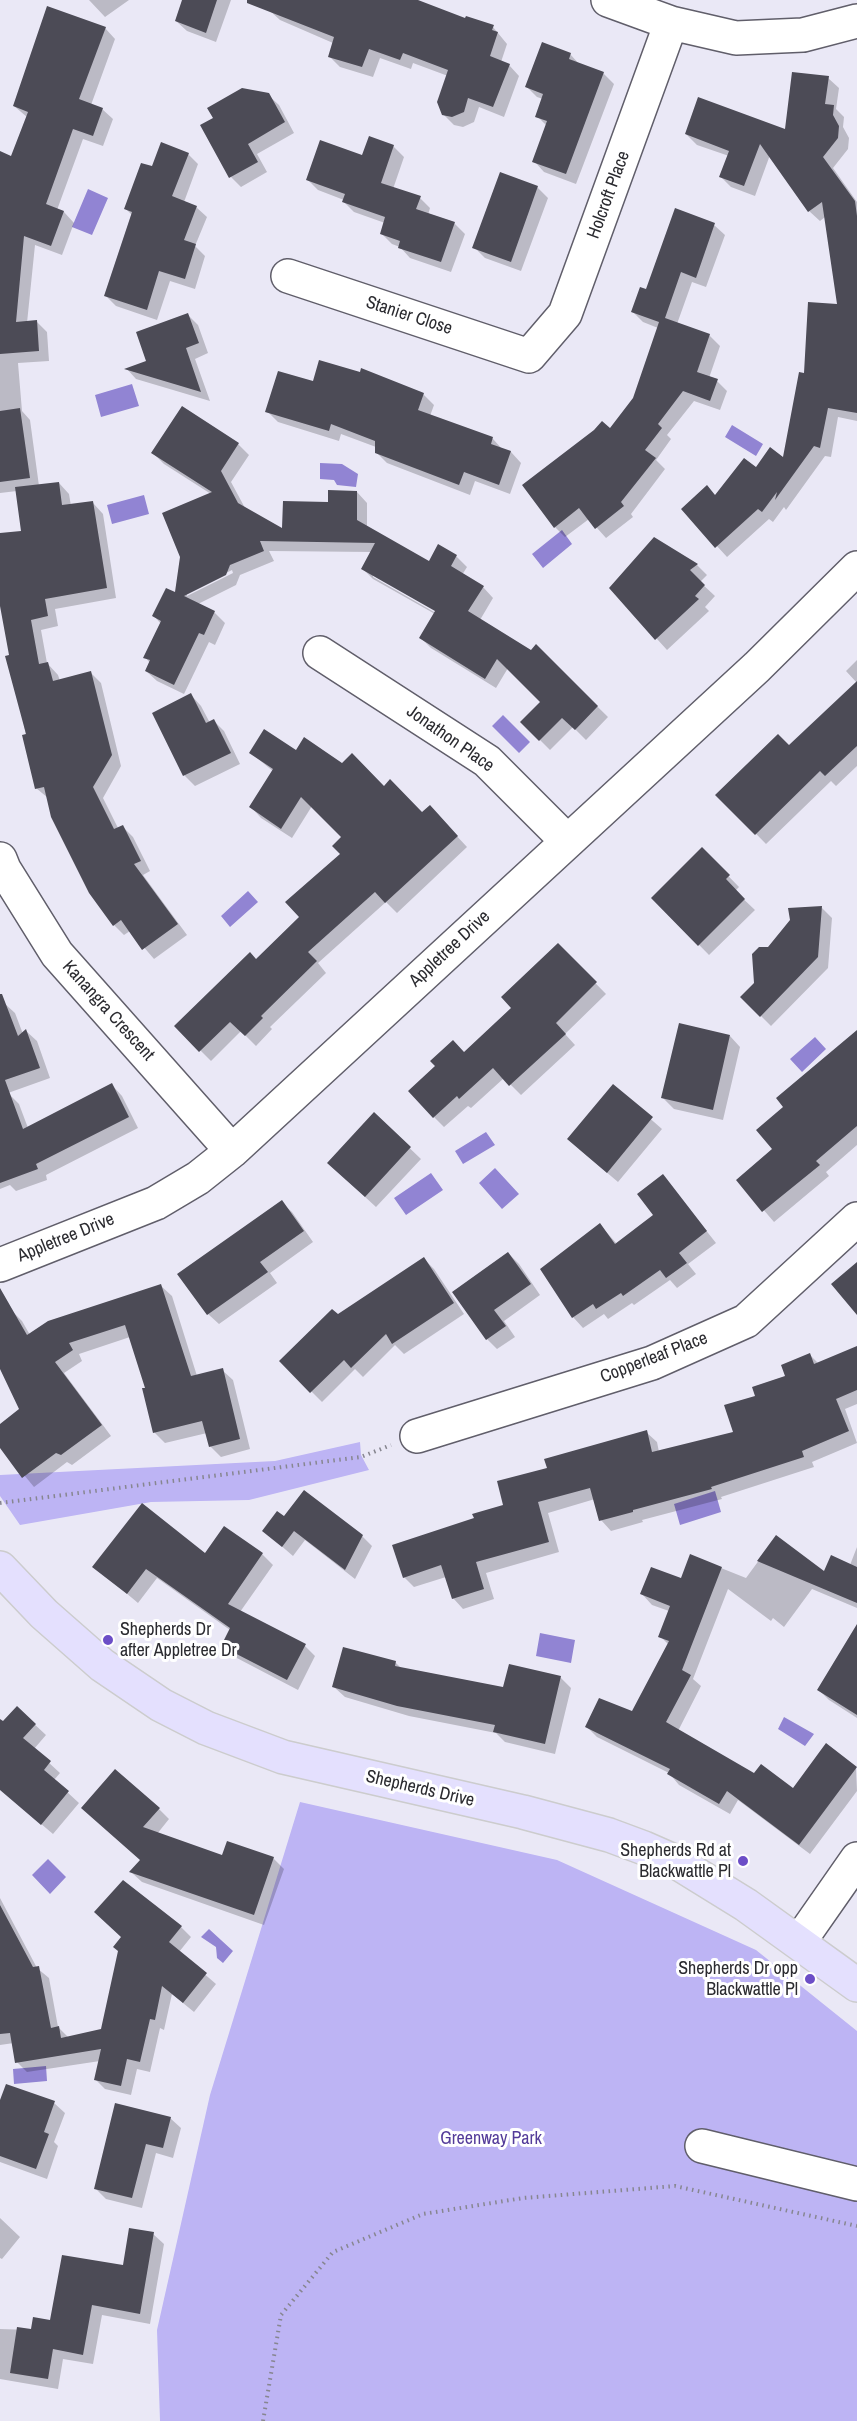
<!DOCTYPE html>
<style>
body{margin:0}
canvas{display:block;background:#eae8f6}
</style>
<canvas width="857" height="2421"></canvas>
<script>
const g = document.querySelector('canvas').getContext('2d');
g.lineJoin = 'round';
function fillPath(path, color) { g.fillStyle = color; g.fill(path, 'evenodd'); }
const poly = rows => new Path2D(rows.map(r => 'M' + r).join(''));
function strokePath(path, color, width, dash) { g.strokeStyle = color; g.lineWidth = width; g.lineCap = dash ? 'butt' : 'round'; g.setLineDash(dash || []); g.stroke(path); }
function drawText(font, color, halo, rows, align = 'center') {
  g.font = font + ' "Archivo Narrow",sans-serif'; g.lineWidth = 6; g.setLineDash([]); g.textBaseline = 'middle'; g.strokeStyle = halo; g.fillStyle = color; for (const [text, x, y, turn = 0] of rows) {
    g.save(); g.translate(x, y); g.rotate((+turn || 0) * Math.PI / 180); g.textAlign = isNaN(turn) ? turn : align; if (halo) g.strokeText(text, 0, 0); g.fillText(text, 0, 0); g.restore();
  }
}
const green = poly([
 [360,1442,361,1455,369,1470,249,1500,151,1502,20,1525,0,1496,0,1475,275,1461],
 [300,1802,557,1860,756,1950,857,2031,857,2421,160,2421,157,2330,210,2095]
]);
const water = poly([
 [88,189,108,198,92,235,72,227],
 [132,384,139,406,101,417,95,395],
 [732,425,763,444,756,456,725,437],
 [320,463,342,464,358,474,356,487,337,485,334,480,320,479],
 [144,495,149,514,112,524,107,505],
 [562,530,572,544,543,568,532,554],
 [503,715,530,742,519,753,492,726],
 [248,891,258,902,230,927,221,916],
 [815,1037,826,1049,802,1072,790,1059],
 [486,1132,495,1145,463,1164,455,1151],
 [495,1168,519,1194,502,1209,479,1183],
 [431,1173,443,1190,406,1215,394,1198],
 [715,1491,721,1512,680,1525,674,1504],
 [540,1633,575,1640,571,1663,536,1656],
 [784,1717,814,1734,805,1746,778,1729],
 [48,1859,66,1877,50,1894,32,1875],
 [209,1929,233,1951,223,1963,217,1958,216,1947,201,1937],
 [46,2066,47,2081,14,2084,13,2069]
]);
const shadow = poly([
 [89,0,129,0,105,17],
 [184,0,231,0,216,42,187,31,176,21],
 [273,0,411,0,466,20,493,27,507,44,501,62,509,65,519,76,504,117,479,107,474,122,463,127,454,125,443,114,448,76,413,63,411,69,380,58,373,77,340,67,330,57,333,43,280,20,269,10],
 [105,28,115,39,91,105,102,109,113,119,103,146,83,139,57,210,64,212,74,223,62,255,35,245,27,323,37,322,47,332,49,361,18,363,22,411,30,420,39,486,59,483,69,494,71,506,93,503,103,514,116,598,55,609,58,626,41,630,47,663,58,675,60,681,91,673,101,683,121,766,103,798,118,828,122,826,133,837,150,871,143,875,187,935,154,959,130,931,124,935,114,925,48,798,36,788,0,598,0,535,22,532,17,491,0,493,0,153,12,158,27,117,14,106],
 [570,54,580,65,603,73,614,84,576,184,544,172,534,161,547,126,537,116,543,99,537,97,527,87],
 [828,78,839,88,836,109,844,117,843,127,849,138,848,149,833,168,857,202,857,421,838,417,831,457,825,456,786,510,784,507,773,522,769,519,727,557,683,509,716,497,756,469,784,460,805,374,839,306,825,217,820,221,809,211,770,155,755,196,731,187,721,177,729,156,697,145,686,134,786,131],
 [268,95,279,105,294,133,257,154,267,172,241,187,231,177],
 [393,146,404,157,393,189,420,198,430,208,428,215,454,223,465,234,451,272,410,258,400,247,392,244,381,233,385,223,354,212,344,202,344,200,318,190,308,180],
 [188,154,198,164,184,202,196,207,207,217,195,246,205,256,195,289,170,281,157,320,116,306,106,296,132,215,126,209,153,168],
 [537,187,548,198,521,271,485,258,474,247],
 [714,225,725,235,706,287,692,282,677,324,709,335,720,346,709,378,717,381,727,391,720,410,694,401,667,435,671,439,656,460,665,469,631,514,633,517,606,538,589,519,565,537,555,527,611,430,634,398,658,328,643,322,633,312,647,291],
 [188,315,198,325,208,353,195,359,210,401,136,379,127,369,148,362],
 [314,383,423,394,434,405,430,416,493,439,503,450,511,452,521,463,510,494,475,481,470,495,387,463,376,452,376,447,341,434,339,441,278,422,267,411],
 [238,444,249,455,231,482,245,508,284,531,330,503,357,492,367,503,367,528,429,563,456,556,467,567,462,575,483,587,493,598,480,620,531,652,536,646,608,717,586,740,573,727,550,750,522,722,542,702,508,668,496,688,431,648,421,638,435,614,373,579,363,569,372,552,269,551,274,561,240,575,236,585,198,604,214,612,225,623,215,645,209,642,184,694,157,681,146,671,150,663,145,657,161,624,154,616,176,595,211,494,164,464,153,453],
 [232,570,233,573,187,596,187,593],
 [373,574,443,614,441,616,373,577],
 [654,539,697,565,707,575,700,582,715,596,705,607,709,611,667,650,611,588],
 [857,660,857,766,836,786,831,781,766,844,718,795,790,747,857,683,846,671],
 [191,695,201,706,210,723,214,721,224,731,240,764,195,786,185,776,154,713],
 [296,752,342,765,384,788,422,814,440,818,467,847,397,913,386,902,318,963,326,973,270,1027,272,1029,256,1046,241,1031,211,1061,176,1026,256,961,301,917,342,854,343,837,312,806,292,838,261,818,251,807,274,772,251,753],
 [702,849,739,887,735,891,755,910,709,955,653,898],
 [822,908,832,918,828,968,771,1026,742,997,755,983,769,949],
 [558,945,606,994,565,1034,575,1045,521,1095,504,1078,471,1108,468,1106,444,1127,434,1117,464,1053,513,1008],
 [4,1003,15,1013,23,1034,26,1031,37,1041,50,1078,8,1093,19,1104,28,1128,112,1085,122,1096,138,1128,46,1175,47,1180,16,1191,10,1185,0,1189,0,1004],
 [857,1032,857,1145,826,1172,829,1176,774,1222,738,1180,775,1150,786,1107],
 [730,1036,740,1047,723,1120,674,1109,663,1098],
 [613,1086,662,1129,618,1182,579,1149],
 [374,1114,421,1159,376,1207,339,1173],
 [663,1176,716,1243,688,1264,696,1274,677,1288,670,1280,634,1305,632,1303,608,1319,604,1314,583,1328,573,1317,600,1225,617,1244,655,1216],
 [281,1202,292,1212,313,1242,270,1273,277,1283,219,1324,208,1314],
 [508,1253,519,1264,540,1295,504,1321,515,1337,497,1349,487,1339],
 [424,1259,434,1269,464,1314,404,1354,395,1345,363,1377,355,1369,322,1402,281,1361,338,1316],
 [161,1286,172,1296,197,1376,222,1370,233,1380,250,1449,221,1457,210,1446,207,1433,165,1443,155,1433,144,1389,147,1389,130,1337,79,1354,82,1361,64,1373,111,1436,72,1465,67,1462,34,1487,0,1446,0,1426,21,1410,0,1365,0,1317,11,1310,22,1321,30,1335],
 [809,1354,818,1363,857,1360,857,1404,845,1409,857,1443,812,1462,814,1467,721,1497,722,1499,642,1520,643,1522,611,1531,601,1520,595,1499,548,1513,559,1552,486,1573,494,1599,463,1609,453,1598,446,1577,414,1587,404,1577,475,1519,505,1506,549,1469,646,1432,657,1442,659,1452,734,1433,757,1397,787,1377],
 [284,1519,362,1536,372,1546,355,1579,305,1540,293,1556,264,1531],
 [225,1528,262,1554,273,1565,240,1612,305,1646,315,1656,298,1690,233,1656,223,1645,230,1630,157,1578,138,1603,94,1566,206,1555],
 [776,1537,825,1574,850,1565,857,1547,857,1608,812,1589,784,1627,773,1618,771,1621,728,1589,693,1679,701,1686,678,1731,755,1775,793,1790,856,1768,857,1791,810,1854,738,1800,730,1814,679,1785,669,1773,597,1737,587,1727,632,1713,669,1645,660,1636,669,1611,652,1605,642,1594,682,1580,691,1556,746,1578],
 [857,1627,857,1718,829,1700,819,1690],
 [395,1662,402,1669,505,1689,560,1677,571,1688,555,1754,505,1742,496,1733,409,1716,345,1697,334,1687],
 [17,1708,46,1735,34,1749,60,1773,54,1780,79,1803,53,1834,0,1789,0,1727],
 [83,1808,159,1809,169,1819,157,1834,223,1857,273,1858,284,1869,264,1925,142,1882,131,1872,142,1861],
 [0,1898,37,1968,49,1978,58,2027,69,2038,102,2030,119,1951,181,1927,191,1937,179,1952,216,1984,194,2012,172,1994,164,2030,160,2028,150,2072,137,2069,131,2095,105,2089,95,2079,100,2061,27,2072,17,2062,14,2043,0,2045],
 [54,2103,65,2113,54,2142,58,2146,47,2179,0,2162,0,2105],
 [170,2118,181,2128,173,2158,156,2153,142,2208,106,2199,95,2188],
 [0,2218,20,2237,2,2259,0,2258],
 [153,2234,164,2244,150,2324,102,2315,93,2364,63,2359,58,2389,0,2379,0,2329,32,2330,52,2321,124,2267]
]);
const building = poly([
 [182,0,217,0,206,33,175,21],
 [247,0,418,0,465,18,466,16,494,25,492,30,498,32,490,56,510,64,493,107,468,98,464,112,452,117,442,115,437,102,448,70,403,53,400,60,369,49,362,67,328,57,334,37,247,3],
 [47,6,106,27,79,99,103,108,93,136,73,129,46,204,64,211,51,246,24,236,16,322,37,320,39,351,0,354,0,151,11,156,28,112,13,106],
 [542,42,571,53,569,59,604,72,566,174,532,162,547,121,535,117,543,94,525,87],
 [792,72,829,76,825,104,834,105,833,115,839,126,838,138,823,157,855,201,857,216,857,413,828,408,820,448,814,446,775,500,777,492,762,512,758,509,715,548,681,509,707,485,715,495,744,458,756,467,770,447,783,457,799,372,804,373,808,302,837,304,822,202,808,212,760,144,744,186,719,177,729,151,685,134,698,97,785,129],
 [242,88,269,93,285,122,248,144,258,162,229,178,200,125,213,118,207,108],
 [369,136,394,145,381,183,421,196,416,209,455,222,441,262,398,248,400,241,380,234,385,217,342,202,345,194,306,180,320,140,362,155],
 [161,142,189,153,172,196,197,206,184,240,196,244,185,279,159,271,147,310,104,296,132,212,124,209,141,163,152,166],
 [500,172,538,186,511,262,472,248],
 [675,208,715,223,696,278,681,272,665,318,710,334,697,372,718,379,710,401,683,391,658,424,662,428,645,450,656,458,621,502,624,506,595,529,579,508,554,528,522,485,594,430,602,421,610,428,633,398,659,322,631,312,640,287,646,289],
 [188,313,199,343,186,348,201,392,124,369,146,361,136,332],
 [319,360,360,372,361,368,424,393,418,410,493,437,491,444,511,451,499,485,464,472,459,485,375,453,375,441,331,424,329,431,265,412,278,371,313,381],
 [182,406,239,443,221,471,238,503,282,528,283,501,328,502,328,490,357,491,357,520,429,561,438,544,457,555,451,566,484,586,468,611,531,650,536,644,598,706,575,730,562,718,539,741,520,722,540,702,497,659,485,679,419,638,435,611,361,569,375,543,260,541,264,551,230,565,226,575,184,596,215,611,204,635,199,633,174,685,145,671,150,660,143,658,161,621,152,616,166,588,175,592,180,557,162,513,212,492,151,453],
 [20,408,30,478,0,482,0,411],
 [59,482,62,505,93,501,107,588,45,599,48,616,31,620,39,664,48,662,53,681,91,671,112,755,93,787,114,829,123,825,141,861,134,864,178,924,142,950,121,920,113,926,89,893,51,817,44,787,35,789,22,735,26,734,5,656,9,655,0,606,0,533,21,531,15,487],
 [654,537,698,564,690,570,705,585,695,596,699,599,655,640,609,588],
 [857,681,857,746,825,776,820,771,755,835,715,795,778,734,789,745],
 [191,693,206,723,214,719,231,753,183,776,152,713],
 [264,729,296,750,304,737,342,763,352,753,384,786,390,779,422,812,430,805,458,836,385,903,375,892,308,952,317,961,261,1016,263,1018,245,1036,230,1022,199,1052,174,1026,250,952,256,959,299,917,285,902,340,854,332,846,341,837,301,797,281,829,249,807,273,769,249,753],
 [702,847,730,875,726,879,745,899,698,946,651,898],
 [822,906,818,957,760,1017,740,997,754,983,752,954,759,947,768,947,790,920,788,908],
 [558,943,597,982,556,1023,566,1034,509,1086,493,1068,459,1099,457,1096,433,1118,408,1091,435,1066,430,1061,453,1040,464,1052,511,1008,501,997],
 [0,994,2,994,18,1036,26,1029,40,1068,5,1080,23,1129,112,1083,129,1117,36,1164,38,1169,0,1183],
 [679,1023,730,1035,713,1110,661,1098],
 [857,1030,857,1126,816,1161,820,1165,762,1212,736,1180,772,1149,756,1130,783,1107,776,1098],
 [613,1084,653,1117,607,1173,567,1139],
 [374,1112,411,1147,365,1197,327,1163],
 [663,1174,707,1231,679,1253,687,1263,666,1278,660,1270,623,1296,621,1293,596,1309,593,1304,572,1318,540,1269,600,1223,615,1244,653,1215,637,1194],
 [282,1200,304,1231,260,1262,268,1272,207,1315,177,1274],
 [508,1252,531,1284,494,1310,506,1326,486,1340,452,1292],
 [424,1257,454,1303,392,1344,386,1334,351,1368,344,1360,310,1393,279,1361,332,1309,338,1314],
 [857,1262,857,1315,831,1284],
 [161,1284,191,1376,223,1368,240,1439,209,1447,202,1421,153,1433,142,1388,145,1388,125,1325,69,1343,73,1350,55,1362,102,1425,61,1455,56,1453,22,1478,0,1448,0,1424,19,1409,0,1369,0,1288,27,1335,48,1321],
 [857,1346,857,1390,836,1399,849,1431,802,1451,804,1457,711,1487,712,1489,633,1510,633,1512,599,1521,590,1488,538,1502,549,1542,476,1562,484,1589,452,1599,441,1565,403,1578,392,1545,474,1518,472,1514,503,1505,497,1481,547,1468,544,1459,647,1430,652,1452,733,1432,724,1405,755,1396,752,1387,785,1376,781,1365,810,1353,814,1364],
 [304,1490,363,1535,345,1570,294,1531,282,1547,262,1531,277,1511,284,1516],
 [142,1503,205,1553,224,1526,263,1553,228,1604,306,1644,287,1680,221,1646,230,1628,146,1569,127,1594,92,1567],
 [776,1535,824,1571,831,1555,857,1567,857,1603,757,1561],
 [690,1554,722,1567,682,1670,691,1675,666,1722,754,1773,761,1764,793,1788,826,1743,857,1767,799,1845,727,1791,719,1804,667,1774,670,1769,585,1727,599,1698,632,1711,669,1641,658,1637,670,1606,640,1594,651,1567,681,1578],
 [857,1624,857,1715,817,1690],
 [343,1647,396,1661,395,1666,503,1687,509,1664,561,1676,545,1744,493,1732,495,1725,397,1706,332,1687],
 [17,1706,36,1724,23,1738,51,1761,44,1770,69,1791,41,1825,0,1790,0,1719,3,1721],
 [115,1769,160,1808,143,1827,222,1855,227,1841,274,1857,254,1915,129,1872,140,1860,81,1808],
 [123,1880,182,1926,169,1942,207,1973,183,2003,162,1986,155,2020,150,2019,140,2062,127,2059,121,2086,94,2080,101,2049,15,2063,10,2033,0,2034,0,1905,33,1967,39,1966,51,2028,59,2026,61,2038,101,2029,118,1951,113,1947,121,1937,94,1912],
 [6,2084,55,2101,44,2132,49,2134,36,2169,0,2156,0,2100],
 [115,2103,171,2117,163,2148,146,2144,132,2198,94,2189],
 [129,2228,154,2232,140,2314,92,2305,83,2355,53,2349,48,2379,10,2373,17,2327,31,2329,33,2317,50,2320,62,2255,123,2265]
]);
const path = poly([
 [0,1503,361,1457,391,1445],
 [263,2421,281,2315,333,2252,423,2214,523,2198,675,2186,857,2226]
]);
const minor = poly([
 [608,0,671,23,736,38,803,35,857,21],
 [288,276,529,356,565,314,671,23],
 [320,653,487,761,567,841],
 [0,859,4,869,57,954,232,1151],
 [0,1265,156,1203,198,1178,232,1151,757,667,857,568],
 [417,1436,652,1363,746,1321,857,1219],
 [799,1942,857,1859],
 [702,2146,857,2184]
]);
const major = poly([
 [0,1568,44,1614,102,1665,161,1705,206,1728,283,1757,523,1812,609,1835,644,1848,678,1863,746,1905,857,1985]
]);
const markers = [
 [108,1640,6,"#6c4ec7"],
 [743,1861,6,"#6c4ec7"],
 [810,1979,6,"#6c4ec7"]
];
const streetNames = [
 ["Holcroft Place",609,195,-70],
 ["Stanier Close",409,316,18],
 ["Jonathon Place",450,739,35],
 ["Appletree Drive",450,949,-43],
 ["Kanangra Crescent",108,1011,48],
 ["Appletree Drive",66,1238,-22],
 ["Copperleaf Place",654,1358,-21],
 ["Shepherds Drive",420,1789,13]
];
const poiNames = [
 ["Shepherds Dr",120,1630,"left"],
 ["after Appletree Dr",120,1651,"left"],
 ["Shepherds Rd at",731,1851],
 ["Blackwattle Pl",731,1872],
 ["Shepherds Dr opp",798,1969],
 ["Blackwattle Pl",798,1990]
];
const parkNames = [
 ["Greenway Park",491,2139]
];
fillPath(green, '#bdb4f4');
fillPath(water, '#9184d3');
fillPath(shadow, '#0003');
fillPath(building, '#4c4b56');
strokePath(minor, '#605e6a', 36);
strokePath(major, '#cccccd', 36);
strokePath(path, '#878690', 4, [1.5, 4.5]);
strokePath(minor, '#fff', 33);
strokePath(major, '#e4e0fe', 33);
for (const [x, y, r, color] of markers) { const dot = new Path2D(); dot.arc(x, y, r, 0, 2 * Math.PI); g.fillStyle = color; g.fill(dot); strokePath(dot, '#fff', 2); }
drawText('18px', '#2b2b30', '#fff', streetNames);
drawText('18px', '#2b2b30', '#fff', poiNames, 'right');
drawText('18px', '#533b99', '#fff', parkNames);
</script>
